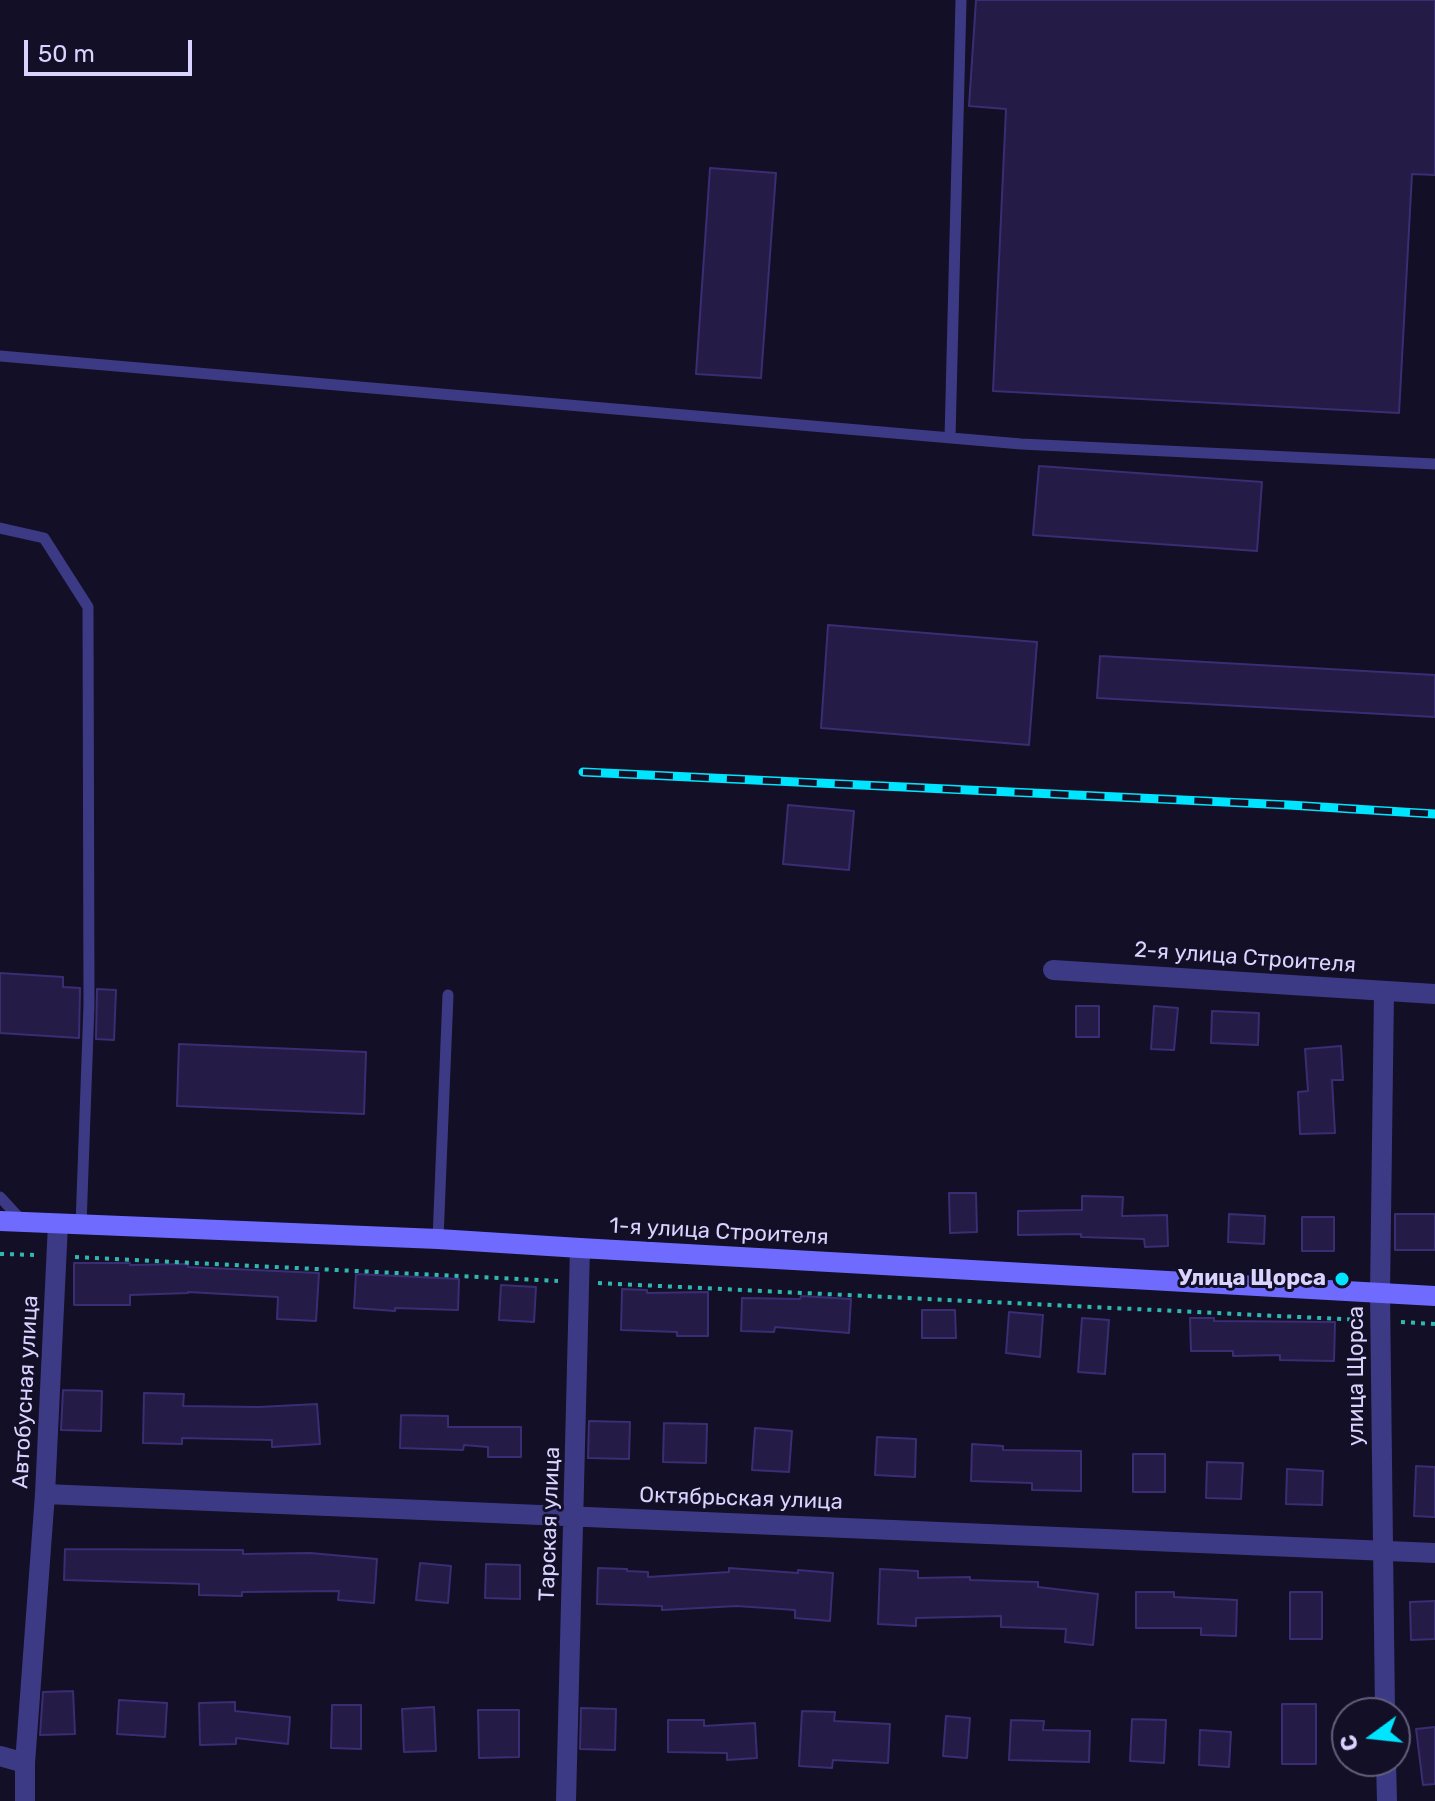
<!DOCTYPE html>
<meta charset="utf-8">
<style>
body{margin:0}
#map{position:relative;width:1435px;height:1801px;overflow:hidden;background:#130f26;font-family:Rubik,sans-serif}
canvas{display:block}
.north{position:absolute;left:1331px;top:1697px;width:80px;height:80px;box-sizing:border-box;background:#130f26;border:2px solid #625e7d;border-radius:50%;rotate:255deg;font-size:22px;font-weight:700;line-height:32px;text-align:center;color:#d9d4ff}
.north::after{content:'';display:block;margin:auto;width:28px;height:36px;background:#00e5ff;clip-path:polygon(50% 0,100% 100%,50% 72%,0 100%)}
.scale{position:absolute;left:24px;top:40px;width:168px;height:36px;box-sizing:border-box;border:4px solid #d9d4ff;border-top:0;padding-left:10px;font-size:24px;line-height:28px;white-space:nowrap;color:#d9d4ff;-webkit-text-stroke:6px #130f26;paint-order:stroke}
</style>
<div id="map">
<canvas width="1435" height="1801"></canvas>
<div class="north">С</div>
<div class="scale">50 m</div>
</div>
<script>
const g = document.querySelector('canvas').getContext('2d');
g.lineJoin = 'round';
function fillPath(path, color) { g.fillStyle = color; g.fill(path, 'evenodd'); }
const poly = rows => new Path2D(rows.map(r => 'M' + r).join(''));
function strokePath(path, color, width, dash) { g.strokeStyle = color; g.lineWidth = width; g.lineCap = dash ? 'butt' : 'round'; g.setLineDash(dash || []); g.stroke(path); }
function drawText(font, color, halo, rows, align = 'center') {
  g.font = font + ' Rubik,sans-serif'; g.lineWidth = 6; g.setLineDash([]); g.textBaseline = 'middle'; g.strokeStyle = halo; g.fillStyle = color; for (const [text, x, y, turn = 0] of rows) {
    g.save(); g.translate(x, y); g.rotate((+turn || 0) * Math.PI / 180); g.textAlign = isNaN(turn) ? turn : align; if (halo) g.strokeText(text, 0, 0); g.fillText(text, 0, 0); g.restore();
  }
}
const building = poly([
 [976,0,1435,0,1435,175,1412,174,1399,413,993,391,1006,109,969,106,976,0],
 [710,168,776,173,761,378,696,374,710,168],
 [1039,466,1262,482,1257,551,1033,535,1039,466],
 [828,625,1037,642,1029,745,821,728,828,625],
 [1100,656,1435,675,1435,717,1097,698,1100,656],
 [788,805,854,811,849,870,783,864,788,805],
 [0,973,63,977,63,987,80,988,79,1038,0,1033,0,973],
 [97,989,116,990,114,1040,96,1039,97,989],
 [1076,1006,1099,1006,1099,1037,1076,1037,1076,1006],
 [1154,1006,1178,1008,1174,1050,1151,1049,1154,1006],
 [1212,1011,1259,1013,1258,1045,1211,1043,1212,1011],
 [179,1044,366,1052,364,1114,177,1106,179,1044],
 [1341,1046,1343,1080,1332,1080,1335,1133,1300,1134,1298,1092,1308,1091,1305,1049,1341,1046],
 [949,1193,976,1193,977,1232,950,1233,949,1193],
 [1082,1196,1123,1197,1122,1216,1167,1215,1168,1246,1145,1247,1144,1239,1081,1237,1081,1234,1018,1235,1018,1211,1082,1210,1082,1196],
 [1229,1214,1265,1216,1264,1244,1228,1242,1229,1214],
 [1395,1214,1435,1214,1435,1250,1395,1250,1395,1214],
 [1302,1217,1334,1217,1334,1251,1302,1251,1302,1217],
 [74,1263,130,1263,130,1265,188,1264,188,1267,319,1273,316,1321,277,1319,278,1297,188,1292,188,1293,130,1295,130,1305,74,1305,74,1263],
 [356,1274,459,1279,458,1310,395,1308,395,1311,354,1308,356,1274],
 [501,1285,536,1287,534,1322,499,1320,501,1285],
 [622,1289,647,1290,647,1293,708,1292,708,1336,677,1336,677,1332,621,1330,622,1289],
 [801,1296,851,1299,849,1333,775,1327,774,1332,741,1331,742,1298,800,1299,801,1296],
 [922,1310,955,1310,956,1338,922,1338,922,1310],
 [1009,1312,1043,1315,1040,1357,1006,1353,1009,1312],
 [1082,1318,1109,1320,1105,1374,1078,1372,1082,1318],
 [1190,1318,1214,1318,1214,1321,1335,1322,1334,1361,1280,1360,1280,1355,1233,1356,1233,1351,1191,1351,1190,1318],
 [63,1390,102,1391,101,1431,61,1430,63,1390],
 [144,1393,184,1394,183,1406,259,1407,317,1404,320,1444,272,1447,272,1440,182,1438,182,1444,143,1443,144,1393],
 [401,1415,448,1416,448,1427,521,1427,521,1457,488,1457,488,1447,464,1445,463,1450,400,1448,401,1415],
 [589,1421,630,1422,629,1459,588,1458,589,1421],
 [664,1423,707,1424,706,1463,663,1462,664,1423],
 [755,1428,792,1431,789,1472,752,1470,755,1428],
 [877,1437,916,1439,915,1477,875,1475,877,1437],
 [972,1444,1003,1446,1003,1450,1081,1451,1081,1491,1032,1490,1032,1483,971,1481,972,1444],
 [1133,1454,1165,1454,1165,1492,1133,1492,1133,1454],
 [1207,1462,1243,1463,1241,1499,1206,1498,1207,1462],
 [1416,1466,1435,1467,1435,1517,1414,1516,1416,1466],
 [1287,1469,1323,1471,1322,1505,1286,1504,1287,1469],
 [65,1549,243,1550,243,1554,310,1553,377,1559,374,1603,338,1600,339,1591,242,1592,242,1596,199,1595,199,1584,64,1580,65,1549],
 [420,1563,451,1566,448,1603,416,1600,420,1563],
 [486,1564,520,1565,520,1599,485,1598,486,1564],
 [598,1568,627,1569,627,1571,648,1572,648,1577,729,1572,729,1568,798,1573,798,1570,833,1573,830,1621,795,1618,795,1610,737,1606,662,1610,662,1606,597,1604,598,1568],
 [880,1569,918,1571,918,1578,970,1577,970,1580,1038,1582,1038,1587,1098,1594,1093,1645,1065,1642,1066,1629,1001,1627,1001,1616,916,1618,916,1626,878,1624,880,1569],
 [1136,1592,1174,1592,1174,1597,1237,1600,1236,1636,1201,1635,1201,1628,1136,1628,1136,1592],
 [1290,1592,1322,1592,1322,1639,1290,1639,1290,1592],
 [1435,1601,1435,1639,1411,1640,1410,1602,1435,1601],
 [73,1691,75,1734,40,1735,43,1692,73,1691],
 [119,1700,167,1703,165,1737,117,1734,119,1700],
 [235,1702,235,1711,290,1717,288,1744,236,1738,236,1744,200,1745,199,1703,235,1702],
 [1282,1704,1316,1704,1316,1764,1282,1764,1282,1704],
 [332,1705,361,1705,361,1749,331,1748,332,1705],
 [434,1707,436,1751,404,1752,402,1709,434,1707],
 [581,1708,616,1709,615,1750,580,1749,581,1708],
 [478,1710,519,1710,519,1757,479,1758,478,1710],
 [802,1711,835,1712,834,1721,890,1724,888,1763,833,1760,832,1768,799,1766,802,1711],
 [946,1716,970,1718,967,1758,943,1756,946,1716],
 [1132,1719,1166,1720,1164,1763,1130,1761,1132,1719],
 [668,1720,704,1720,704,1726,755,1723,757,1758,727,1760,727,1753,668,1752,668,1720],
 [1011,1720,1044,1721,1043,1730,1090,1731,1089,1762,1009,1760,1011,1720],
 [1435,1727,1435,1784,1423,1785,1416,1729,1435,1727],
 [1200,1730,1231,1732,1229,1767,1199,1765,1200,1730]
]);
const path = poly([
 [0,1254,38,1255],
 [75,1257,558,1281],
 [598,1283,1361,1320],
 [1401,1322,1435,1324]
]);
const lane = poly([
 [0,356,1021,444,1435,464],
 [950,438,961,0],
 [0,528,44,538,88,607,89,1005,81,1225],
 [0,1197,23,1222],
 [438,1239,448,995]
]);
const street = poly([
 [1053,970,1435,994],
 [1384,991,1380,1294,1385,1713],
 [45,1494,1435,1553],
 [0,1756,25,1763],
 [1386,1761,1387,1801],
 [25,1801,25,1763,45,1494,58,1224],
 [566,1801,580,1248]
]);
const secondary = poly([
 [0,1221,438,1239,580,1248,1435,1296]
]);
const rail = poly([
 [583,772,1289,805,1435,814]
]);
const markers = [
 [1342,1279,8,"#00e5ff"]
];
const streetNames = [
 ["2-я улица Строителя",1245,958,4],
 ["1-я улица Строителя",719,1232,3],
 ["улица Щорса",1357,1376,-90],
 ["Автобусная улица",26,1392,-87],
 ["Октябрьская улица",741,1499,2],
 ["Тарская улица",550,1524,-88]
];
const poiNames = [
 ["Улица Щорса",1326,1279]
];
fillPath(building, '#241b47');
strokePath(building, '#3b2d73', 2);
strokePath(path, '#2fb8b0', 4, [4, 6]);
strokePath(lane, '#3d3a85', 11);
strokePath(street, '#3d3a85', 20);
strokePath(secondary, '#6f6bff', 20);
strokePath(rail, '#00e5ff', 9);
strokePath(rail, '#130f26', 6, [18]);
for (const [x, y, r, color] of markers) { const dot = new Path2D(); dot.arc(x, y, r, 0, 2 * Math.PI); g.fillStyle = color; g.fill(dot); strokePath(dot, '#130f26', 3); }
drawText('22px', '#d9d4ff', '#130f26', streetNames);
drawText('bold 22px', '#d9d4ff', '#130f26', poiNames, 'right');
</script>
